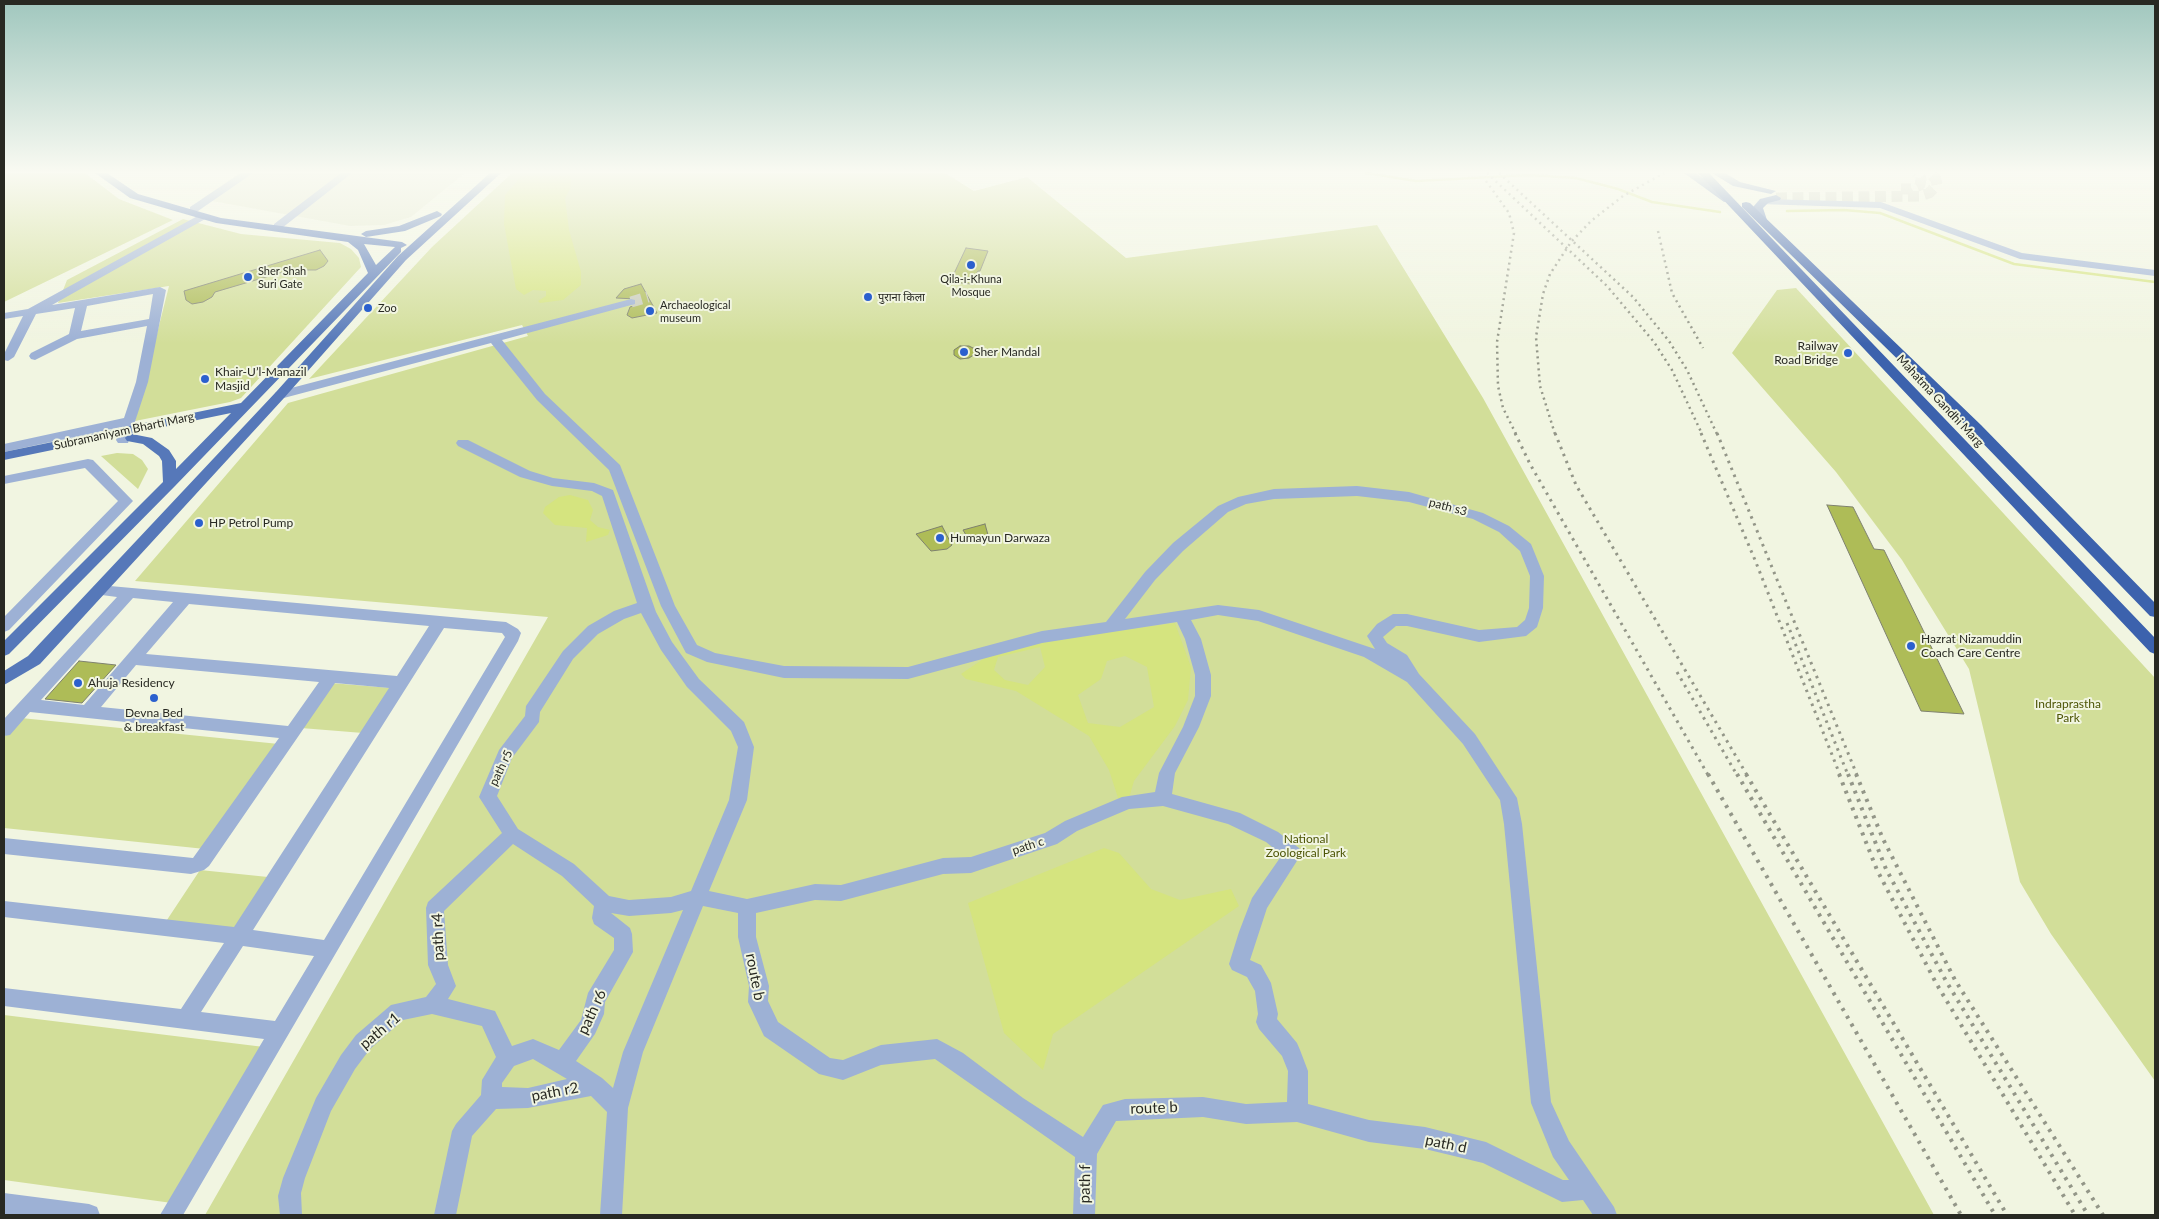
<!DOCTYPE html>
<meta charset="utf-8">
<style>
body{margin:0}
#map{position:relative;width:2159px;height:1219px;overflow:hidden;background:#f1f5e1;font-family:Lato,sans-serif}
canvas{display:block}
.frame{position:absolute;inset:0;border:5px solid #282922;pointer-events:none}
</style>
<div id="map">
<canvas width="2159" height="1219"></canvas>
<div class="frame"></div>
</div>
<script>
const g = document.querySelector('canvas').getContext('2d');
g.lineJoin = 'round';
function fillPath(path, color) { g.fillStyle = color; g.fill(path, 'evenodd'); }
const poly = rows => new Path2D(rows.map(r => 'M' + r).join(''));
function strokePath(path, color, width, dash) { g.strokeStyle = color; g.lineWidth = width; g.lineCap = dash ? 'butt' : 'round'; g.setLineDash(dash || []); g.stroke(path); }
function drawText(font, color, halo, rows, align = 'center') {
  g.font = font + ' Lato,"Noto Sans Devanagari",sans-serif'; g.lineWidth = 4; g.setLineDash([]); g.textBaseline = 'middle'; g.strokeStyle = halo; g.fillStyle = color; for (const [text, x, y, turn = 0] of rows) {
    g.save(); g.translate(x, y); g.rotate((+turn || 0) * Math.PI / 180); g.textAlign = isNaN(turn) ? turn : align; if (halo) g.strokeText(text, 0, 0); g.fillText(text, 0, 0); g.restore();
  }
}
const built = poly([
 [240,173,465,173,411,217,384,225,350,226,201,199]
]);
const green = poly([
 [4,173,85,173,119,199,173,220,4,302],
 [512,173,945,173,974,191,1027,177,1126,258,1377,225,1483,398,1934,1215,205,1215,548,617,135,581,288,403,528,336,522,325,309,379,432,247],
 [183,219,241,234,340,243,351,249,359,258,361,267,241,398,230,402,135,421,169,286,58,303,67,280],
 [1796,288,2155,678,2155,1081,2051,934,2020,882,1969,669,1902,560,1836,472,1732,353,1777,290],
 [117,453,133,454,142,460,148,469,138,489,101,456],
 [331,683,391,688,363,733,301,728],
 [21,718,279,744,205,849,4,828,4,737],
 [200,870,268,877,231,935,161,929],
 [4,1015,264,1047,172,1203,4,1180]
]);
const water = poly([
 [524,173,572,173,570,189,565,198,569,230,581,272,581,285,563,300,540,303,538,301,546,296,546,291,533,290,524,295,516,289,504,224,505,195],
 [570,495,588,500,593,510,590,520,598,527,610,530,608,535,586,542,587,528,555,525,543,513,545,507,559,497],
 [1175,623,1191,667,1188,700,1175,726,1134,781,1129,798,1119,801,1109,770,1089,736,1016,691,966,679,961,674,989,655,1054,639],
 [1040,647,1045,667,1028,685,1005,680,994,670,998,657],
 [1125,656,1147,667,1154,707,1120,727,1088,723,1078,695,1101,679,1107,661],
 [1104,848,1119,853,1151,889,1180,900,1231,889,1239,906,1053,1034,1043,1070,1004,1033,968,903]
]);
const stream = poly([
 [1366,173,1416,181,1529,175,1576,178,1618,189,1652,202,1720,212],
 [1787,211,1844,210,1880,213,2014,264,2155,282]
]);
const building = poly([
 [966,248,988,251,980,271,978,271,972,284,950,282,966,248],
 [320,250,328,261,324,266,316,270,307,270,300,267,215,292,212,297,203,302,192,304,186,300,184,291,320,250],
 [641,284,657,313,632,318,627,315,630,307,636,305,636,299,616,298,624,289,641,284],
 [960,346,969,346,975,349,975,354,969,358,960,359,954,355,954,350,960,346],
 [1827,505,1853,507,1874,549,1884,550,1964,714,1921,711,1827,505],
 [985,524,988,535,984,540,969,540,963,530,985,524],
 [942,526,952,545,947,549,931,551,916,534,942,526],
 [79,661,116,665,82,703,45,699,79,661]
]);
const minorTunnel = poly([
 [631,302,648,297]
]);
const majorTunnel = poly([
 [1901,189,1911,189,1920,185,1921,178,1917,173],
 [1776,198,1919,196,1929,193,1937,185,1936,179,1930,173]
]);
const minor = poly([
 [241,173,253,173,198,211,190,211,190,207,241,173],
 [341,173,352,173,282,228,274,228,274,224,341,173],
 [1763,199,1881,202,2022,253,2155,270,2155,276,2020,259,1880,208,1759,204,1759,200,1763,199],
 [203,213,208,216,207,218,52,305,160,287,166,290,148,382,128,443,118,443,116,440,121,427,4,452,4,444,124,418,136,382,147,326,77,339,35,360,31,359,29,356,31,353,69,334,75,308,36,314,14,357,8,361,4,360,4,354,23,316,4,319,4,313,28,309,203,213],
 [153,294,149,319,81,331,87,306,153,294],
 [631,299,635,300,635,304,502,340,545,394,620,465,675,606,697,645,715,653,784,666,908,667,1042,631,1106,622,1145,572,1173,543,1218,506,1238,497,1274,489,1357,486,1409,492,1483,513,1509,526,1531,544,1544,576,1543,608,1537,627,1526,636,1479,642,1407,626,1396,626,1383,637,1387,643,1407,655,1419,674,1475,734,1517,798,1522,824,1551,1102,1569,1141,1614,1207,1617,1215,1593,1215,1583,1200,1562,1202,1483,1163,1425,1149,1369,1142,1297,1122,1246,1124,1203,1117,1116,1121,1097,1154,1095,1215,1073,1215,1075,1157,935,1059,881,1065,843,1080,819,1074,764,1036,748,1002,749,986,738,937,738,913,703,906,643,1052,628,1108,622,1215,600,1215,607,1112,591,1096,528,1108,496,1109,472,1136,456,1215,434,1215,452,1131,456,1124,481,1095,482,1080,496,1057,482,1026,432,1014,403,1020,370,1049,355,1069,331,1111,305,1178,301,1193,302,1215,280,1215,278,1196,283,1178,316,1098,341,1055,356,1035,391,1005,426,997,436,984,428,965,426,908,428,902,502,833,479,797,499,750,525,716,526,706,563,651,588,626,614,611,637,603,602,496,592,491,552,486,520,477,458,446,456,443,458,440,468,440,530,471,553,478,594,483,613,490,656,612,672,642,699,679,744,722,754,747,747,800,709,891,747,899,815,884,841,885,943,858,971,857,1045,833,1065,821,1122,797,1155,792,1159,773,1183,727,1195,696,1195,675,1185,639,1177,622,1042,643,908,679,784,678,707,662,686,653,661,606,609,470,537,400,491,343,280,399,274,395,276,392,631,299],
 [1357,496,1409,502,1473,519,1499,532,1520,551,1530,576,1529,608,1525,620,1517,627,1479,630,1407,614,1393,614,1377,624,1367,636,1375,649,1259,610,1218,605,1125,619,1155,580,1183,551,1228,512,1246,504,1274,499,1357,496],
 [641,613,661,650,687,687,731,731,738,747,729,800,691,891,671,897,629,900,609,896,574,864,518,829,497,796,512,758,539,722,540,712,573,659,598,634,624,619,641,613],
 [1218,615,1258,621,1364,657,1407,682,1463,744,1500,800,1504,824,1531,1103,1553,1157,1569,1180,1563,1180,1486,1142,1425,1127,1369,1120,1308,1104,1308,1071,1300,1050,1297,1043,1277,1019,1278,1014,1271,983,1261,965,1250,960,1267,908,1302,853,1299,848,1278,832,1240,813,1172,794,1175,773,1199,727,1211,696,1211,675,1201,639,1191,620,1218,615],
 [1163,806,1228,824,1266,842,1282,855,1252,898,1239,932,1229,964,1232,970,1247,977,1255,991,1258,1014,1256,1022,1259,1029,1282,1056,1288,1071,1287,1102,1246,1104,1203,1097,1125,1099,1103,1105,1083,1137,1023,1098,963,1053,937,1039,881,1045,843,1060,830,1058,778,1022,768,1001,769,986,756,937,756,913,815,900,841,901,943,874,971,873,1057,844,1077,831,1129,809,1163,806],
 [513,844,562,876,594,906,592,918,594,924,614,938,614,950,588,993,581,1020,559,1050,533,1039,512,1046,495,1011,448,999,456,986,448,965,444,911,513,844],
 [683,910,623,1052,613,1088,602,1078,576,1061,595,1034,604,1014,605,1002,633,952,632,934,630,928,611,913,629,916,671,913,683,910],
 [533,1059,567,1079,528,1088,502,1087,502,1083,514,1066,533,1059],
 [88,459,93,460,133,501,9,630,4,632,4,617,118,501,85,468,4,484,4,476,88,459],
 [99,585,506,622,518,629,521,633,518,641,183,1215,160,1215,264,1039,4,1006,4,988,181,1009,224,943,4,917,4,901,234,927,389,688,335,683,209,866,204,870,191,874,4,854,4,838,193,858,279,738,30,712,10,735,4,736,4,719,117,597,94,594,92,590,94,586,99,585],
 [133,598,173,602,84,705,41,700,133,598],
 [189,604,429,626,397,676,146,654,189,604],
 [444,628,502,633,505,637,324,940,253,930,444,628],
 [136,665,319,682,288,726,101,707,136,665],
 [243,946,314,956,275,1021,201,1012,243,946],
 [4,1193,89,1204,97,1207,100,1215,4,1215,4,1193]
]);
const major = poly([
 [95,173,107,173,138,194,221,218,402,242,407,245,401,248,401,252,175,486,9,654,4,656,4,641,163,482,162,461,159,456,143,444,127,441,125,438,127,435,132,434,152,438,169,450,176,461,176,469,231,413,4,460,4,452,241,403,368,273,358,250,348,242,216,223,130,198,95,173],
 [364,244,395,247,376,265,364,244],
 [490,173,501,173,406,260,284,398,40,664,4,685,4,671,28,656,276,392,398,256,490,173],
 [1684,173,1696,173,1733,200,1724,202,1684,173],
 [1712,173,1725,173,1740,182,1776,191,1771,194,1733,186,1712,173],
 [1776,195,1781,198,1780,200,1768,203,1763,208,1767,220,1762,223,1758,222,1753,207,1760,199,1776,195],
 [437,211,442,214,441,216,405,231,366,237,361,234,366,231,399,226,437,211]
]);
const highway = poly([
 [1698,173,1709,173,2155,638,2155,654,2150,652,1698,173],
 [1746,202,1750,203,1981,425,2155,603,2155,617,2150,616,1971,431,1742,207,1742,203,1746,202]
]);
const railFar2 = poly([
 [1487,173,1607,286,1654,342,1672,370,1702,434],
 [1499,173,1633,297,1669,341,1687,370,1717,434],
 [1486,181,1509,213,1514,233,1497,342,1498,386,1503,408,1516,434],
 [1658,231,1672,293,1703,348],
 [1555,434,1540,386,1536,337,1543,294,1550,274,1571,242,1591,221,1623,196,1664,173]
]);
const railFar1 = poly([
 [1515,433,1530,464,1708,775],
 [1555,433,1576,485,1747,775],
 [1701,433,1755,560,1840,775],
 [1717,433,1857,775],
 [1787,623,1848,775],
 [1677,672,1737,775]
]);
const rail = poly([
 [1708,774,1961,1215],
 [1737,774,1995,1215],
 [1746,774,2007,1215],
 [1839,774,1877,870,1936,983,2075,1215],
 [1848,774,1886,869,1946,981,2088,1215],
 [1856,774,1883,839,1955,980,2103,1215]
]);
const markers = [
 [971,265,5,"#2b60ce"],
 [248,277,5,"#2b60ce"],
 [868,297,5,"#2b60ce"],
 [368,308,5,"#2b60ce"],
 [650,311,5,"#2b60ce"],
 [964,352,5,"#2b60ce"],
 [1848,353,5,"#2b60ce"],
 [205,379,5,"#2b60ce"],
 [199,523,5,"#2b60ce"],
 [940,538,5,"#2b60ce"],
 [1911,646,5,"#2b60ce"],
 [78,683,5,"#2b60ce"],
 [154,698,5,"#2b60ce"]
];
const farPoinames = [
 ["Sher Shah",258,271],
 ["Suri Gate",258,284],
 ["Qila-i-Khuna",971,279,"center"],
 ["Mosque",971,292,"center"],
 ["पुराना किला",878,297],
 ["Archaeological",660,305],
 ["museum",660,318],
 ["Zoo",378,308]
];
const poiNames = [
 ["Railway",1838,346,"right"],
 ["Road Bridge",1838,360,"right"],
 ["Sher Mandal",974,352],
 ["Khair-U’l-Manazil",215,372],
 ["Masjid",215,386],
 ["HP Petrol Pump",209,523],
 ["Humayun Darwaza",950,538],
 ["Hazrat Nizamuddin",1921,639],
 ["Coach Care Centre",1921,653],
 ["Ahuja Residency",88,683],
 ["Devna Bed",154,713,"center"],
 ["& breakfast",154,727,"center"]
];
const streetNames = [
 ["Mahatma Gandhi Marg",1940,401,47],
 ["Subramaniyam Bharti Marg",124,431,-12],
 ["path s3",1448,507,15],
 ["path r5",501,768,-64],
 ["path c",1028,846,-18]
];
const parkNames = [
 ["Indraprastha",2068,704],
 ["Park",2068,718],
 ["National",1306,839],
 ["Zoological Park",1306,853]
];
const nearStreetnames = [
 ["path r4",438,937,-92],
 ["route b",755,977,79],
 ["path r6",592,1012,-65],
 ["path r1",380,1031,-40],
 ["path r2",555,1092,-11],
 ["route b",1154,1108,-2],
 ["path d",1446,1144,12],
 ["path f",1085,1184,-89]
];
fillPath(built, '#e4e9ce');
fillPath(green, '#d2de99');
fillPath(water, '#d5e47f');
strokePath(stream, '#d5e47f', 2.5);
fillPath(building, '#aebc57');
strokePath(building, '#7e816f', 1);
strokePath(minorTunnel, '#c9ccbb', 11, [11, 5.5]);
strokePath(majorTunnel, '#c9ccbb', 11, [11, 5.5]);
fillPath(minor, '#9db1d5');
fillPath(major, '#5678b9');
fillPath(highway, '#3c62ad');
strokePath(railFar2, '#939688', 2.5, [2, 4]);
strokePath(railFar1, '#939688', 3, [2.5, 5]);
strokePath(rail, '#939688', 4, [3, 6]);
const sky = g.createLinearGradient(0, 0, 0, 344);
sky.addColorStop(0, '#a0c7be');
sky.addColorStop(0.5, '#f9faf2');
sky.addColorStop(1, '#f9faf200');
g.fillStyle = sky;
g.fillRect(0, 0, 2159, 344);
for (const [x, y, r, color] of markers) { const dot = new Path2D(); dot.arc(x, y, r, 0, 2 * Math.PI); g.fillStyle = color; g.fill(dot); strokePath(dot, '#f1f5e1', 2); }
drawText('11px', '#282922', '#f1f5e1', farPoinames, 'left');
drawText('12px', '#282922', '#f1f5e1', poiNames, 'left');
drawText('12px', '#282922', '#f1f5e1', streetNames);
drawText('12px', '#4d5506', '#f1f5e1', parkNames);
drawText('15px', '#282922', '#f1f5e1', nearStreetnames);
</script>
